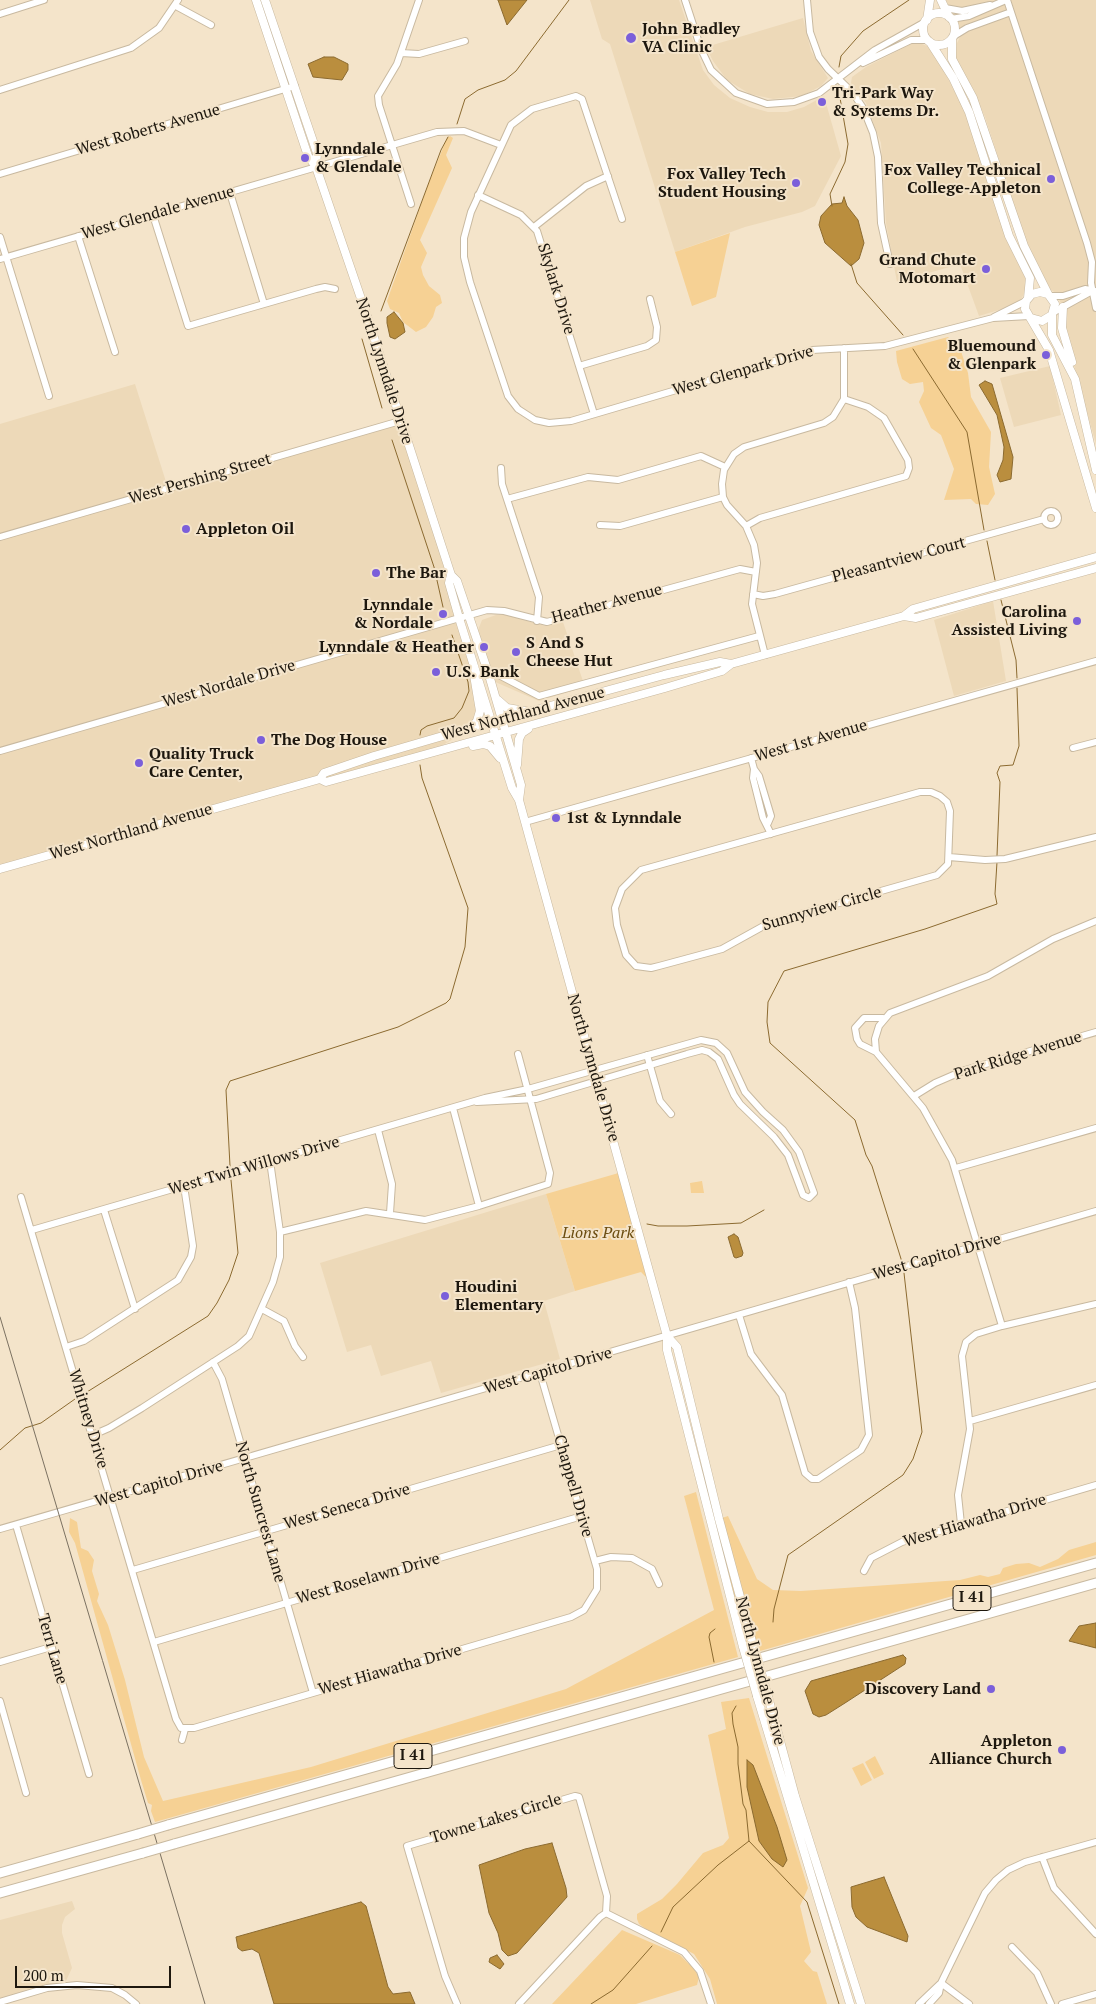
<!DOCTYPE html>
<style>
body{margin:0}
#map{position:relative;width:1096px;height:2004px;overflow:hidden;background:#f4e4ca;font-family:"PT Serif",serif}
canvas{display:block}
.scale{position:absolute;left:15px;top:1966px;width:156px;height:22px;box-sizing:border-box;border:2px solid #1d170e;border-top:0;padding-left:6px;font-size:15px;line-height:18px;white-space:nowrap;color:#1d170e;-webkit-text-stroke:4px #f4e4ca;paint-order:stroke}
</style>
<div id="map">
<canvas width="1096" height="2004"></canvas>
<div class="scale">200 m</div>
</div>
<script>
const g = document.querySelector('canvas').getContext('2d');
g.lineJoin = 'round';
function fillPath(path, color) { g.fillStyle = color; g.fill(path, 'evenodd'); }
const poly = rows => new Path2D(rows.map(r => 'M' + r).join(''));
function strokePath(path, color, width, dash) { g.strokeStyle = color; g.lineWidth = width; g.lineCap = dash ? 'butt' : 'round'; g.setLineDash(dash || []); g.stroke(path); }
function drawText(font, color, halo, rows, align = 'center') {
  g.font = font + ' "PT Serif",serif'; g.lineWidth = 4; g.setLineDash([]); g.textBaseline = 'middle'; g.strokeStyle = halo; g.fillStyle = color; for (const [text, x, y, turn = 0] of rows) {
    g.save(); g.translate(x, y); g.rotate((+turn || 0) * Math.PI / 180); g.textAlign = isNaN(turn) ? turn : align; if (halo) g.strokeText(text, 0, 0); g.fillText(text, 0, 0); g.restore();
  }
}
const built = poly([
 [590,0,679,0,703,70,714,85,730,98,750,107,768,112,787,112,804,107,824,96,841,156,815,206,802,212,745,227,675,252,610,44,602,39],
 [945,0,1096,0,1096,444,1064,330,1065,312,1056,293,1051,290,1039,270,1026,242,985,117,973,89,956,59,957,43,961,35,950,6],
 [803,18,811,51,828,78,821,86,802,96,773,99,750,94,727,80,713,61,706,47],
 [917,42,927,46,938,59,964,110,1006,236,1025,276,1026,289,1021,300,1012,306,979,316,960,264,897,282,886,223,881,143,866,103,851,83,852,77,866,67,911,44],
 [1050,366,1061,415,1014,427,1000,378],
 [135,384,168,488,400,421,475,665,480,711,469,730,427,754,376,768,320,779,0,869,0,424],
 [993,601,1006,681,954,696,934,620],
 [496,615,506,615,545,626,563,622,585,687,539,701,493,681,478,630,482,620],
 [546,1194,575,1291,544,1301,560,1359,441,1393,431,1361,381,1376,371,1345,347,1352,320,1263],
 [72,1901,75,1909,65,1917,62,1925,62,1933,72,1968,65,1983,0,1999,0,1920]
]);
const green = poly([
 [450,136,453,138,446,155,452,168,420,240,427,253,421,267,423,275,429,286,440,295,442,303,436,307,433,317,426,327,416,332,403,322,399,313,390,309,387,301,428,185,447,138],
 [730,233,716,297,692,306,675,252],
 [948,337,961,351,968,373,971,397,991,432,989,467,995,494,988,505,976,504,971,499,944,500,954,469,941,435,931,428,919,402,924,391,923,382,910,384,902,379,897,362,896,351],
 [622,1172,652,1283,641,1272,575,1291,546,1194],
 [702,1181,704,1193,691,1193,690,1183],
 [696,1492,738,1657,155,1822,151,1811,152,1805,148,1803,141,1780,75,1543,69,1532,70,1518,77,1522,81,1548,88,1551,94,1560,92,1571,99,1594,97,1601,108,1625,125,1680,144,1757,163,1801,311,1767,566,1689,714,1610,684,1496],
 [713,1515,714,1515,749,1645,746,1646],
 [728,1516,757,1579,773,1590,801,1591,960,1580,980,1575,988,1577,1000,1574,1003,1568,1016,1564,1029,1563,1040,1567,1058,1559,1069,1550,1096,1542,1096,1555,760,1651,757,1640,755,1640,722,1518],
 [749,1698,808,1888,800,1906,811,1952,804,1961,813,1971,817,1972,827,2004,717,2004,710,1979,694,1954,646,1929,639,1924,637,1919,637,1914,662,1899,677,1884,703,1853,723,1845,729,1838,708,1735,726,1729,721,1702],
 [875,1756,884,1774,874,1779,865,1762],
 [863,1763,872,1780,861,1786,852,1768],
 [622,1930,680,1955,694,1969,699,1977,697,1985,636,2004,552,2004]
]);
const water = poly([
 [498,0,527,0,507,25,498,0],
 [324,57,334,57,348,64,348,70,342,80,313,77,308,64,324,57],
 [844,197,847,206,858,220,864,243,859,259,851,266,825,243,819,225,821,216,832,204,842,203,844,197],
 [394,312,403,323,405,332,395,339,390,337,387,323,387,317,394,312],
 [985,381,992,384,1013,457,1011,479,1000,482,997,475,1003,460,1004,447,997,415,979,385,985,381],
 [734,1234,738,1237,743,1253,742,1256,736,1258,734,1257,728,1237,734,1234],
 [1096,1623,1096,1648,1069,1641,1079,1626,1096,1623],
 [903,1655,906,1658,905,1664,845,1703,826,1715,819,1717,813,1714,805,1691,811,1681,903,1655],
 [747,1760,753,1765,777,1827,787,1860,783,1867,772,1859,759,1841,747,1787,747,1760],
 [552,1843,566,1888,567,1897,517,1953,508,1956,502,1950,498,1933,489,1913,479,1865,525,1849,552,1843],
 [884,1877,908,1936,907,1942,867,1927,856,1917,852,1907,851,1887,884,1877],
 [361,1902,366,1906,388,1987,393,1994,410,1992,415,2004,274,2004,259,1953,252,1949,242,1951,238,1948,236,1937,361,1902],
 [497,1955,504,1964,500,1969,489,1962,490,1958,497,1955]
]);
const stream = poly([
 [839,67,841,56,863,31,909,0],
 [457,124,465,99,478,90,505,80,516,71,569,0],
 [832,206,830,194,845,162,848,144,839,92],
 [851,264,857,283,903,335],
 [381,311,441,150,448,137],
 [362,339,382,408],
 [913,349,967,432,984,530],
 [392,440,434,567,443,607],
 [987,541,995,580],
 [1001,600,1016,660,1017,678],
 [420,735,421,730,427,726,454,718,462,708,469,691,468,682,452,635],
 [997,856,1000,782,997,773,1000,766,1013,765,1019,746,1017,688],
 [230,1166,226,1090,230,1081,398,1027,446,1003,450,999,465,947,468,908,422,778,420,765],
 [647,1224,658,1226,687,1226,741,1223,764,1210],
 [902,1262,872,1166,866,1155,855,1120,770,1043,767,1022,768,1002,784,971,925,929,997,904,995,894,997,862],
 [87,1392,208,1316,217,1303,229,1280,238,1253,231,1180],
 [0,1450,25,1428,41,1423,75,1399],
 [773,1622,774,1609,788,1555,903,1475,913,1459,922,1432,904,1273],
 [714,1662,709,1637,710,1633,715,1629],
 [749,1841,807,1902,839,2004],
 [661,1932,673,1907,718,1865,749,1841,746,1810,743,1804,738,1764,738,1747,733,1724,732,1713,736,1706],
 [591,2004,613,1990,652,1946]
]);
const minor = poly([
 [685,0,701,49,711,70,736,93,767,104,794,102,819,93,875,50,925,22],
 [807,0,810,32,819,57,828,69,853,93,863,108,873,133,878,157,881,223,890,264],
 [1007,0,1087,243,1092,262,1091,283,1096,308],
 [176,6,211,25],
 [945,8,962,11,990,5],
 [0,14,44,0],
 [951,19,969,16,1006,0],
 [954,36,967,28,1011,12],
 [401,53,419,54,465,41],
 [863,63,911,40,928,40],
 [0,90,131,48,159,28,178,0],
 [0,174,295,86],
 [230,193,264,304],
 [478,195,521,215,537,231,594,414],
 [411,204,379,105,378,96,397,64,419,0],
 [153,215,188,326,316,289,325,287,335,289],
 [622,219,582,99,576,96,532,109,511,125,471,212,464,238,464,257,470,282,508,396,518,409,535,420,549,423,571,421,812,350,885,346,993,318,1029,316],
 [534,227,586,186,608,176],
 [78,236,115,352],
 [0,237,49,396],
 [0,259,437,132,464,131,501,145],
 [1050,296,1063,296,1085,289,1095,291],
 [1054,312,1092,291],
 [994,317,1026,301],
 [579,366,647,346,656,340,657,327,650,299],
 [501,468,502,484,539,597,537,621],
 [507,499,588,477,618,480,701,456,725,467],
 '1044 518a7 7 0 1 1 14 0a7 7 0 1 1-14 0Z',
 [600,525,620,526,723,497],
 [746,526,760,518,906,476,909,468,908,460,884,418,868,407,844,399],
 [0,537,400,421],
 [753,594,763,596,775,594,1044,519],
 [765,655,752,604,757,563,754,545,746,526,727,505,723,497,722,484,724,470,734,454,744,447,824,423,833,417,844,399,844,348],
 [489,675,495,673,539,696,759,636],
 [1073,748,1096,742],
 [0,751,487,610,504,611,547,622,729,572,740,569,756,572],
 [751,758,754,769,753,778,763,818,771,834],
 [754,769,759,776,771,816,768,823],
 [920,792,931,792,940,796,947,802,950,811,948,864,937,875,769,923,722,949,659,966,651,968,636,966,626,955,617,925,615,908,622,889,641,870,920,792],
 [525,822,1096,661],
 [949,857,985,860,1005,859,1096,837],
 [876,1052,860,1044,857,1039,855,1028,864,1018,883,1018],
 [647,1055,660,1101,671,1114],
 [914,1096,935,1083,965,1070,1096,1032],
 [453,1108,479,1206],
 [378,1130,392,1184,390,1213],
 [956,1168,1096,1128],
 [21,1197,176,1719,181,1728,194,1728,571,1617,584,1610,597,1589,597,1569,540,1373],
 [104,1210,135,1309],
 [32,1230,485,1098,528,1089,701,1040,716,1043,727,1053,745,1092,763,1112,783,1130,799,1152,814,1193,809,1198,803,1195,788,1155,774,1137,740,1104,734,1095,718,1059,709,1052,702,1050,687,1054,536,1099,477,1102],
 [280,1232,366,1211,425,1220,479,1206,548,1184,550,1173,518,1054],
 [262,1309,284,1321,295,1346,303,1357],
 [739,1315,751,1354,782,1395,805,1473,812,1479,818,1479,861,1450,869,1435,855,1308,849,1282],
 [1002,1326,952,1160,923,1108,876,1052,875,1039,879,1026,890,1013,988,976,1053,939,1096,921],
 [66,1347,84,1341,178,1280,191,1257,193,1246,184,1186],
 [213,1362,222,1379,313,1693],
 [970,1421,1096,1385],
 [93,1435,109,1428,142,1408,238,1346,249,1336,273,1282,280,1257,280,1232,270,1161],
 [961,1524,958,1495,970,1429,962,1356,966,1342,976,1334,1002,1326,1096,1304],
 [16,1525,89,1774],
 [0,1529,1096,1211],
 [595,1561,611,1557,632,1558,652,1569,659,1584],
 [133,1570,561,1445],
 [864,1571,871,1558,902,1542,1096,1485],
 [154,1642,582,1516],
 [0,1662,51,1647],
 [0,1701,26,1793],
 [182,1740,185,1729],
 [1042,1857,1054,1888,1096,1934],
 [606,1913,684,1952,700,1971,711,2004],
 [1012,1947,1037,1973,1051,2004],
 [941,1983,969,2004],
 [0,2002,47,1988,77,1985,112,1988,125,1995,136,2004],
 [457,2004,445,1976,407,1846,575,1796,579,1797,607,1896,606,1913,600,1917,519,2004],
 [919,2004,940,1984],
 [929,2004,939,1993,941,1983,985,1893,996,1880,1008,1870,1025,1862,1096,1842],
 [1062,2004,1096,1994]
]);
const major = poly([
 [256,0,308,156,316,167,368,319,451,575,457,581,489,675,521,785,519,800],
 [265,0,317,153,316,167],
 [941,0,949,17],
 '923 29a16 16 0 1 1 32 0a16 16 0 1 1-32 0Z',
 [927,20,930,0],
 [952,39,952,59,973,98,1024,246,1048,294],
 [930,42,953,78,969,112,1009,236,1030,278,1028,298],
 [1063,307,1062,328,1072,362],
 [1052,315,1052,335,1075,379,1096,470],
 [1031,318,1042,321,1052,315,1055,304,1048,294,1040,292,1032,294,1026,301,1025,309,1049,350,1096,508],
 [451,575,449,583,459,618,512,788,519,800,667,1336,667,1350,743,1647],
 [904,616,916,618,1096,568],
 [498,700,507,708,531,712],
 [471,728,477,721,480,711,473,669],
 [473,746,483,744,490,746,500,758],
 [517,765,519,739,522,733,528,729],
 [320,779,324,773,374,756,484,724,664,675,720,662,731,664],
 [0,869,320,779,326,782,665,688,722,671,731,664,904,616,913,609,1096,557],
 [667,1336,677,1347,719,1519,753,1645],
 [767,1693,795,1796,861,2004],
 [757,1696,850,2004]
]);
const highway = poly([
 [168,1825,1096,1563],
 [174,1844,1096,1583],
 [0,1873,138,1834],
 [0,1893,143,1853]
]);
const rail = poly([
 [0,1317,205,2004]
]);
const majorBridge = poly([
 [753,1645,767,1693],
 [743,1647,757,1696]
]);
const highwayBridge = poly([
 [138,1834,168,1825],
 [143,1853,174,1844]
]);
const markers = [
 [631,38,6,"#7b5fda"],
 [822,102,5,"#7b5fda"],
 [305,158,5,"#7b5fda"],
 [1051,179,5,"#7b5fda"],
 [796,183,5,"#7b5fda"],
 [986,269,5,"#7b5fda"],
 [1046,355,5,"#7b5fda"],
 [186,529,5,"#7b5fda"],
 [376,573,5,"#7b5fda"],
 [443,614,5,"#7b5fda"],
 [1077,621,5,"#7b5fda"],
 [484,647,5,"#7b5fda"],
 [516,652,5,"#7b5fda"],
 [436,672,5,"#7b5fda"],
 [261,740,5,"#7b5fda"],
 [139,763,5,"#7b5fda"],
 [556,818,5,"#7b5fda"],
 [445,1296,5,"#7b5fda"],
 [991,1689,5,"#7b5fda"],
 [1062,1750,5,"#7b5fda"]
];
const shields = [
 [972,1598,38],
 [413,1756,38]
];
const shieldNames = [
 ["I 41",972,1598],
 ["I 41",413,1756]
];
const poiNames = [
 ["John Bradley",642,29],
 ["VA Clinic",642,47],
 ["Tri-Park Way",832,93],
 ["& Systems Dr.",832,111],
 ["Lynndale",315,149],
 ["& Glendale",315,167],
 ["Fox Valley Technical",1041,170,"right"],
 ["College-Appleton",1041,188,"right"],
 ["Fox Valley Tech",786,174,"right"],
 ["Student Housing",786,192,"right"],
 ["Grand Chute",976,260,"right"],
 ["Motomart",976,278,"right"],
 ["Bluemound",1036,346,"right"],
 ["& Glenpark",1036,364,"right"],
 ["Appleton Oil",196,529],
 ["The Bar",386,573],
 ["Lynndale",433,605,"right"],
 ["& Nordale",433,623,"right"],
 ["Carolina",1067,612,"right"],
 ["Assisted Living",1067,630,"right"],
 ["S And S",526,643],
 ["Cheese Hut",526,661],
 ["Lynndale & Heather",474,647,"right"],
 ["U.S. Bank",446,672],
 ["The Dog House",271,740],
 ["Quality Truck",149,754],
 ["Care Center,",149,772],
 ["1st & Lynndale",566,818],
 ["Houdini",455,1287],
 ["Elementary",455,1305],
 ["Discovery Land",981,1689,"right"],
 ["Appleton",1052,1741,"right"],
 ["Alliance Church",1052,1759,"right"]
];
const streetNames = [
 ["West Roberts Avenue",148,130,-16],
 ["West Glendale Avenue",158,213,-16],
 ["Skylark Drive",556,289,73],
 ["North Lynndale Drive",384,371,72],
 ["West Glenpark Drive",743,371,-16],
 ["West Pershing Street",200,479,-16],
 ["Pleasantview Court",899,560,-15],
 ["Heather Avenue",607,604,-15],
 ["West Nordale Drive",229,684,-16],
 ["West Northland Avenue",523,714,-15],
 ["West 1st Avenue",811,741,-16],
 ["West Northland Avenue",131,832,-16],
 ["Sunnyview Circle",822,909,-16],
 ["Park Ridge Avenue",1018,1056,-17],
 ["North Lynndale Drive",593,1068,74],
 ["West Twin Willows Drive",254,1166,-16],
 ["West Capitol Drive",937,1257,-16],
 ["West Capitol Drive",548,1371,-16],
 ["Whitney Drive",88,1419,73],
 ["West Capitol Drive",159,1484,-16],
 ["Chappell Drive",573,1486,74],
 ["West Seneca Drive",347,1507,-16],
 ["North Suncrest Lane",260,1512,74],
 ["West Hiawatha Drive",975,1521,-17],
 ["West Roselawn Drive",368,1579,-16],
 ["Terri Lane",52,1649,74],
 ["West Hiawatha Drive",390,1670,-16],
 ["North Lynndale Drive",760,1671,75],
 ["Towne Lakes Circle",496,1819,-17]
];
const parkNames = [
 ["Lions Park",598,1233]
];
fillPath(built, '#edd9b8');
fillPath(green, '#f6d194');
fillPath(water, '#ba8e3e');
strokePath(water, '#8b6a30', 1);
strokePath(stream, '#8b6a30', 1);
strokePath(minor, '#c8b9a0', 8);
strokePath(major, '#c8b9a0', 9);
strokePath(highway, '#c8b9a0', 11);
strokePath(minor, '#fff', 6);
strokePath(major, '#fff', 8);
strokePath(highway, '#fff', 9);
strokePath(rail, '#7b7161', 1);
strokePath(majorBridge, '#c8b9a0', 9, []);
strokePath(highwayBridge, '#c8b9a0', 11, []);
strokePath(majorBridge, '#fff', 8);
strokePath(highwayBridge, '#fff', 9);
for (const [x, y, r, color] of markers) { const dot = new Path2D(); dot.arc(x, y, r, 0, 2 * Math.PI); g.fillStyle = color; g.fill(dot); strokePath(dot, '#f4e4ca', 2); }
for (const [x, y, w] of shields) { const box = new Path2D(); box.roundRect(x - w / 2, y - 12.5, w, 25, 4); g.fillStyle = '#f4e4ca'; g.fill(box); strokePath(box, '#1d170e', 1); }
drawText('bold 15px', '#1d170e', null, shieldNames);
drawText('bold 16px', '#1d170e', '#f4e4ca', poiNames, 'left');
drawText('16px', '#1d170e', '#f4e4ca', streetNames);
drawText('italic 16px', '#6c4d10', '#f4e4ca', parkNames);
</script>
